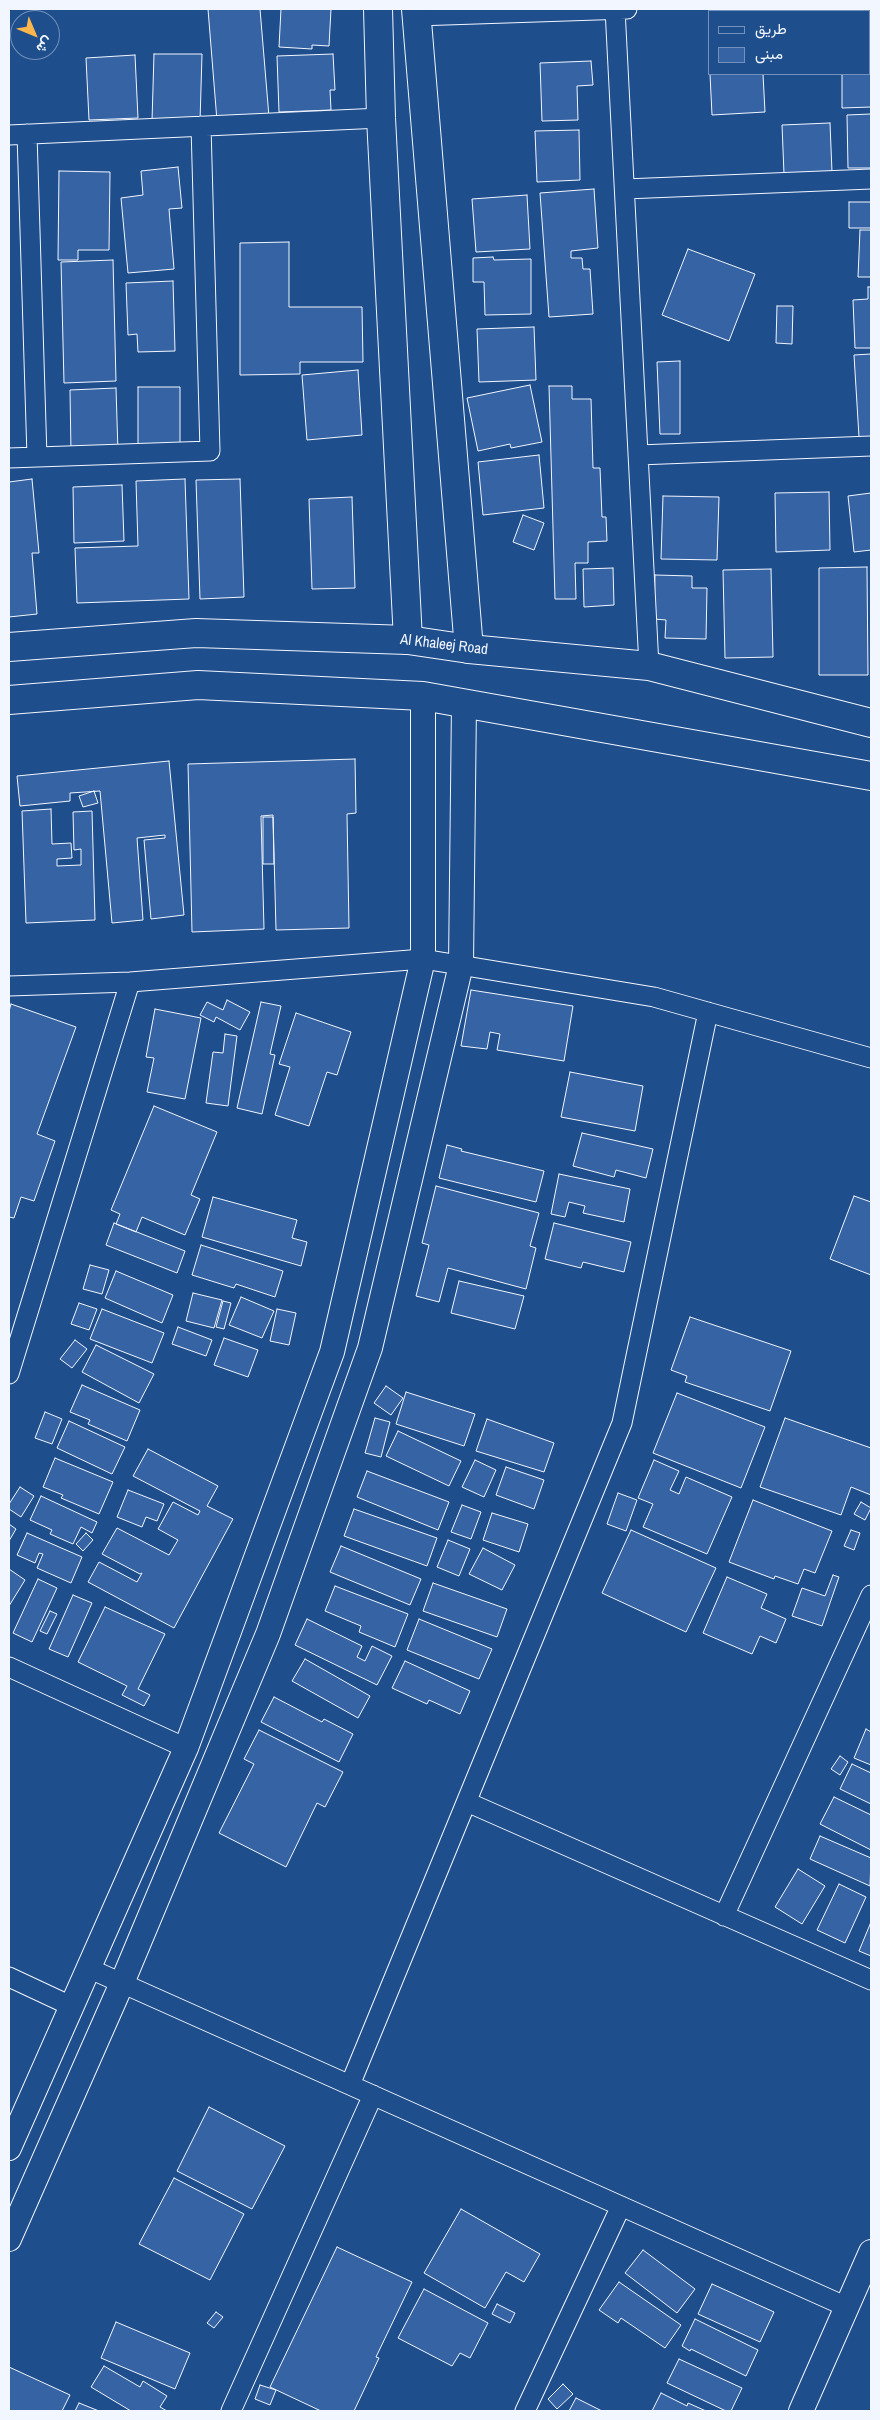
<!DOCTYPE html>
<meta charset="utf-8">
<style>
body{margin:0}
#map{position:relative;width:880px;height:2420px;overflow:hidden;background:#1f4e8c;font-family:"Archivo Narrow",Vazirmatn,sans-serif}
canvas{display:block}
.frame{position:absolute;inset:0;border:10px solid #f2f6ff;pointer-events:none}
.legend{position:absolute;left:708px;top:10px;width:162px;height:65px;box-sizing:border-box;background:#1f4e8c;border:1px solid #7391ba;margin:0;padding:6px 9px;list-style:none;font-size:15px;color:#f2f6ff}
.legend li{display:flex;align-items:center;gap:10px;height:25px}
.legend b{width:25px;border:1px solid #7391ba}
.north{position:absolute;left:10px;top:10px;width:50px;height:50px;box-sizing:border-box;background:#1f4e8c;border:1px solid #7391ba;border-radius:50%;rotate:135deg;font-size:14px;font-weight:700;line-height:20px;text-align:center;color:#f2f6ff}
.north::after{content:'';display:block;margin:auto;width:18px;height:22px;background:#ffb74d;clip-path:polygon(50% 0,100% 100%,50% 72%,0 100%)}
</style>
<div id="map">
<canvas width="880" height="2420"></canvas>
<div class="frame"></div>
<ul class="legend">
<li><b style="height:6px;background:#1f4e8c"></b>طريق</li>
<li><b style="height:14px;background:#3563a3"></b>مبنى</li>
</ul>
<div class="north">ش</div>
</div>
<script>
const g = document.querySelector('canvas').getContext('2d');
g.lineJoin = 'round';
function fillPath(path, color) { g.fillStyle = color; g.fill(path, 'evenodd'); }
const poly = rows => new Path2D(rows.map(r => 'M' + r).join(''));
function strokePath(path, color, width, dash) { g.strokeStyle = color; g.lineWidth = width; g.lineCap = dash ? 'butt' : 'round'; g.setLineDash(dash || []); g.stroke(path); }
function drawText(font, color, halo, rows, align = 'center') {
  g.font = font + ' "Archivo Narrow",sans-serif'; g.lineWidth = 4; g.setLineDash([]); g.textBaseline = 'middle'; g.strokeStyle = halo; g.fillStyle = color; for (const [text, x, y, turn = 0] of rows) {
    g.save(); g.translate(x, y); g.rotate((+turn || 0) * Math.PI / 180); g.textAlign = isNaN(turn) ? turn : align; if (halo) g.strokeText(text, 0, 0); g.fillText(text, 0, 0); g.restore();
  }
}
const building = poly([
 [208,9,260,9,269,117,217,121,208,9],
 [281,9,331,9,329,46,312,45,312,49,279,47,281,9],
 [869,50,871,50,871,107,842,108,842,74,869,74,869,50],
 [154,54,202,54,200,122,152,121,154,54],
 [333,54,335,90,330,90,331,110,279,112,277,56,333,54],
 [135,55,138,118,89,120,86,58,135,55],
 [591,61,593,85,577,86,578,120,542,121,540,63,591,61],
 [710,74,763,74,765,112,712,115,710,74],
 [871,114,871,168,848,168,847,115,871,114],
 [830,123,832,172,784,174,782,125,830,123],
 [579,130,580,180,537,182,535,131,579,130],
 [178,167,182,208,169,209,174,269,128,273,121,198,143,195,141,171,178,167],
 [59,171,110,172,109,250,78,250,78,260,58,260,59,171],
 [594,189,598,248,571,251,571,258,582,258,583,269,590,269,593,314,549,317,540,193,594,189],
 [527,195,530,249,476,252,472,199,527,195],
 [849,202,871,202,871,228,849,228,849,202],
 [860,230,871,230,871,277,858,277,860,230],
 [289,242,289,307,362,307,363,362,300,362,300,374,240,375,240,243,289,242],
 [688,249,755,274,729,341,662,315,688,249],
 [493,257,494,260,531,259,531,314,485,315,484,282,473,282,473,258,493,257],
 [113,260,116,381,64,383,61,262,113,260],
 [173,281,175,351,138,352,137,334,128,335,126,283,173,281],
 [868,287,871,287,871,348,855,348,853,300,868,299,868,287],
 [777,306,793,306,792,344,776,343,777,306],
 [534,327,536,380,479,382,477,329,534,327],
 [871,354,871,437,859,437,854,355,871,354],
 [680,361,680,434,660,434,657,362,680,361],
 [358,370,362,435,307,440,302,375,358,370],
 [530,385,542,442,511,448,510,444,478,451,467,398,530,385],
 [549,386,572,386,572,399,591,399,593,468,600,468,602,517,606,517,607,541,588,542,588,563,575,563,576,599,555,599,549,386],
 [138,387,180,387,180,448,138,448,138,387],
 [116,388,118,452,71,453,70,390,116,388],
 [539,455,544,508,483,515,478,462,539,455],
 [32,479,39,553,32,553,37,614,9,617,9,482,32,479],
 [185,479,189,599,77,603,75,548,138,546,136,481,185,479],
 [240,479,244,597,200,599,196,480,240,479],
 [122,485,124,541,74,543,73,487,122,485],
 [829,492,830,550,776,552,775,493,829,492],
 [871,493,871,550,854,552,848,496,871,493],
 [663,496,719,497,717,560,661,559,663,496],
 [352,497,355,588,312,589,309,499,352,497],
 [523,515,544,523,534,550,513,542,523,515],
 [867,567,868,675,819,675,819,568,867,567],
 [613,568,614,605,584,607,583,569,613,568],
 [771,569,773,657,725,658,723,570,771,569],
 [655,575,692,576,692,588,707,588,706,639,665,638,666,620,654,619,655,575],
 [355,759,356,813,347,814,349,928,276,930,273,815,261,816,264,929,192,932,188,764,355,759],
 [169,761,184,915,151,919,144,840,165,838,165,835,137,838,143,920,112,923,100,791,70,793,70,801,20,806,17,776,169,761],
 [94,791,98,803,83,807,79,796,94,791],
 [51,809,52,844,71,843,72,858,57,859,57,866,81,865,81,849,74,850,73,812,92,811,95,920,26,923,22,811,51,809],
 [263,817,273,817,274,864,263,864,263,817],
 [471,990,573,1006,564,1061,497,1050,500,1034,490,1032,487,1049,461,1046,471,990],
 [227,1000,250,1012,240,1030,216,1017,214,1022,200,1015,207,1002,223,1010,227,1000],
 [261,1002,281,1006,270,1054,275,1055,262,1114,237,1108,261,1002],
 [11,1004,76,1027,37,1134,55,1141,34,1201,21,1197,14,1218,9,1217,9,1011,11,1004],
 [155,1009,201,1018,185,1099,147,1092,154,1058,146,1057,155,1009],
 [296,1013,351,1032,337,1075,327,1072,309,1126,275,1115,290,1067,279,1064,296,1013],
 [225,1034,237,1036,228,1106,206,1103,213,1052,223,1053,225,1034],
 [570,1072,643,1086,635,1131,561,1117,570,1072],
 [154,1106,217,1132,191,1195,200,1199,185,1235,142,1217,136,1232,116,1224,120,1214,111,1210,154,1106],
 [582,1133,653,1149,646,1178,616,1170,614,1177,573,1166,582,1133],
 [447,1145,462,1149,461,1151,544,1171,536,1202,439,1178,447,1145],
 [559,1174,630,1189,624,1222,583,1213,585,1206,569,1202,565,1217,551,1214,559,1174],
 [436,1186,539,1213,530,1246,536,1248,526,1289,448,1268,439,1302,416,1296,429,1245,422,1243,436,1186],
 [854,1196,871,1202,871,1275,830,1259,854,1196],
 [213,1197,297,1220,292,1238,307,1242,301,1266,202,1237,213,1197],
 [114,1223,185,1251,177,1273,106,1245,114,1223],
 [554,1223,631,1242,624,1272,583,1262,581,1268,545,1259,554,1223],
 [201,1245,283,1271,275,1297,236,1284,234,1288,192,1275,201,1245],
 [90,1265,109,1270,102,1294,83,1289,90,1265],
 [116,1271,173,1295,162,1323,105,1298,116,1271],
 [459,1281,524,1296,515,1329,451,1313,459,1281],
 [193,1293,222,1300,214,1328,186,1321,193,1293],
 [241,1297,274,1311,262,1338,229,1325,241,1297],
 [223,1301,231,1303,224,1329,216,1327,223,1301],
 [79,1303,97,1309,89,1330,71,1324,79,1303],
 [102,1309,164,1333,152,1363,90,1339,102,1309],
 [277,1309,296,1313,289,1345,270,1341,277,1309],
 [690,1317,791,1351,770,1411,685,1382,687,1376,671,1370,690,1317],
 [178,1327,212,1340,206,1356,172,1344,178,1327],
 [224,1338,258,1350,248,1377,214,1365,224,1338],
 [75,1340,87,1349,72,1368,60,1359,75,1340],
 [96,1345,154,1374,139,1403,82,1372,96,1345],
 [82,1385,140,1410,127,1441,88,1424,90,1420,70,1412,82,1385],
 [386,1386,403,1398,391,1415,374,1403,386,1386],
 [406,1392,475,1414,464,1446,396,1424,406,1392],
 [677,1393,765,1427,741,1488,653,1453,677,1393],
 [45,1412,62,1419,52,1444,35,1438,45,1412],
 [375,1418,390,1422,381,1457,365,1453,375,1418],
 [785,1418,871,1448,871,1495,851,1487,841,1515,760,1487,785,1418],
 [487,1419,554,1443,544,1472,476,1451,487,1419],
 [69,1421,125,1447,112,1474,57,1448,69,1421],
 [398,1431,461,1461,449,1486,386,1456,398,1431],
 [148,1449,218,1486,207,1506,233,1519,174,1628,88,1582,99,1562,137,1582,142,1573,140,1574,102,1554,117,1528,169,1555,178,1540,158,1529,173,1502,198,1515,200,1511,133,1476,148,1449],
 [55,1458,113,1482,99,1514,61,1498,63,1495,43,1487,55,1458],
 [475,1460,496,1470,484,1497,462,1487,475,1460],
 [654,1460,679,1471,670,1490,679,1494,686,1477,732,1497,707,1554,643,1527,653,1504,638,1498,654,1460],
 [506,1467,544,1480,534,1509,496,1495,506,1467],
 [367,1471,449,1502,438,1530,357,1497,367,1471],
 [20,1487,34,1496,21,1517,9,1509,9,1504,20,1487],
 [128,1490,164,1504,157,1521,146,1517,142,1527,117,1517,128,1490],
 [618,1493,637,1500,626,1531,607,1524,618,1493],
 [41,1496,97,1522,92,1533,81,1527,73,1544,50,1534,52,1530,30,1520,41,1496],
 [753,1500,832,1531,815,1573,804,1569,798,1584,775,1576,774,1579,729,1562,753,1500],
 [861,1502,871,1508,865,1520,854,1514,861,1502],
 [462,1505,481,1512,471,1539,451,1532,462,1505],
 [354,1509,437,1538,427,1566,344,1536,354,1509],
 [492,1513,528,1524,519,1552,483,1540,492,1513],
 [9,1524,16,1529,9,1541,9,1524],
 [631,1530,716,1568,686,1632,602,1593,631,1530],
 [851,1530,860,1533,854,1550,844,1546,851,1530],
 [27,1533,82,1557,71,1583,37,1568,43,1554,39,1553,35,1563,17,1555,27,1533],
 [86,1533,93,1540,83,1551,76,1544,86,1533],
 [448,1540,470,1549,459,1576,437,1567,448,1540],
 [341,1546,421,1579,410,1605,330,1572,341,1546],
 [483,1548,515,1565,502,1590,469,1574,483,1548],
 [9,1569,25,1580,9,1606,9,1569],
 [833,1575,839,1577,822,1626,792,1616,802,1588,825,1596,833,1575],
 [727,1577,767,1594,761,1608,786,1619,776,1643,760,1636,752,1654,703,1633,727,1577],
 [38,1579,57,1588,32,1642,13,1633,38,1579],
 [433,1583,507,1609,497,1637,423,1611,433,1583],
 [335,1586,408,1614,395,1647,359,1632,361,1626,325,1611,335,1586],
 [73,1595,92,1603,68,1657,49,1649,73,1595],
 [105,1607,165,1634,138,1689,150,1695,144,1706,122,1695,127,1686,78,1662,105,1607],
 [50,1611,57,1614,47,1634,40,1631,50,1611],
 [307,1619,362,1646,357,1657,365,1661,372,1646,392,1656,377,1685,295,1645,307,1619],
 [419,1619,492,1649,479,1679,407,1650,419,1619],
 [305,1659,370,1696,358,1718,292,1681,305,1659],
 [405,1661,470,1691,460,1714,429,1700,427,1704,392,1688,405,1661],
 [274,1697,322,1722,324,1719,353,1734,339,1762,261,1722,274,1697],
 [866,1729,871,1732,871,1765,854,1758,866,1729],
 [259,1730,343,1772,325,1807,317,1803,286,1867,219,1833,254,1764,244,1759,259,1730],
 [840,1756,848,1762,840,1775,831,1769,840,1756],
 [852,1764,871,1773,871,1804,840,1789,852,1764],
 [834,1797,871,1815,871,1850,820,1824,834,1797],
 [820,1836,871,1858,870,1886,810,1859,820,1836],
 [798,1869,825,1886,802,1924,775,1907,798,1869],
 [839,1884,866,1897,845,1943,817,1930,839,1884],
 [871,1922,871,1956,859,1951,871,1922],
 [209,2107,285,2146,252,2209,177,2171,209,2107],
 [174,2178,244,2214,210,2280,139,2244,174,2178],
 [461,2209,540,2254,524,2282,506,2272,485,2308,424,2273,461,2209],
 [337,2247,412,2282,376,2357,379,2358,354,2411,321,2411,270,2387,337,2247],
 [643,2250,695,2289,677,2313,625,2273,643,2250],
 [619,2282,681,2325,665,2348,621,2318,618,2323,599,2310,619,2282],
 [712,2284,774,2312,760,2342,698,2314,712,2284],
 [424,2289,488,2323,470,2358,460,2353,452,2366,398,2338,424,2289],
 [497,2304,515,2313,510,2323,492,2314,497,2304],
 [216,2312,223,2317,214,2328,207,2323,216,2312],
 [695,2319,758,2350,746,2376,691,2349,690,2351,682,2346,695,2319],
 [116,2322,190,2353,175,2389,101,2358,116,2322],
 [679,2359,742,2388,731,2411,726,2411,667,2383,679,2359],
 [104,2366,140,2387,143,2381,167,2396,160,2407,167,2411,131,2411,91,2387,104,2366],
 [9,2367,70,2395,62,2411,9,2411,9,2367],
 [563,2384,573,2394,557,2409,548,2399,563,2384],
 [260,2385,276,2390,270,2405,255,2399,260,2385],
 [661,2393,687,2406,688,2403,706,2411,652,2411,661,2393],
 [576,2398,602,2411,569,2411,576,2398],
 [79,2403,99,2411,75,2411,79,2403]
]);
const minor = poly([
 [615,9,649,666],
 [416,16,627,9],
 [27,134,37,457],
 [9,135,381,118],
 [625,189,871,179],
 [638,455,871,446],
 [9,458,210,451,201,126],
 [9,986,130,982,423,959,654,997,871,1058],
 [9,1374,130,982],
 [9,1667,186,1748],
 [467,1802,871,1980],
 [724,1916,871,1595],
 [88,1968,847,2307],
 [9,1977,71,2006],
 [350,2085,622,1423,708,1012],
 [231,2411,373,2095],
 [525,2411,621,2206]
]);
const tertiary = poly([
 [9,2148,186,1748,332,1352,423,959,423,696],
 [9,2239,122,1983,268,1634,370,1348,461,965,464,703],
 [801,2411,871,2252]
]);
const secondary = poly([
 [378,9,381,118,408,640],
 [416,9,469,649]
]);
const primary = poly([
 [9,647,196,633,408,640,469,649,649,666,871,723],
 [9,700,198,685,423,696,871,776]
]);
const streetNames = [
 ["Al Khaleej Road",444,645,7]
];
fillPath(building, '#3563a3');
strokePath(building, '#f2f6ff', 1);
strokePath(minor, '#f2f6ff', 21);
strokePath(tertiary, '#f2f6ff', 26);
strokePath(secondary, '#f2f6ff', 30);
strokePath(primary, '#f2f6ff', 30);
strokePath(minor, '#1f4e8c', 19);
strokePath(tertiary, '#1f4e8c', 24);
strokePath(secondary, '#1f4e8c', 28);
strokePath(primary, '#1f4e8c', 28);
drawText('15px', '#f2f6ff', '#1f4e8c', streetNames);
</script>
